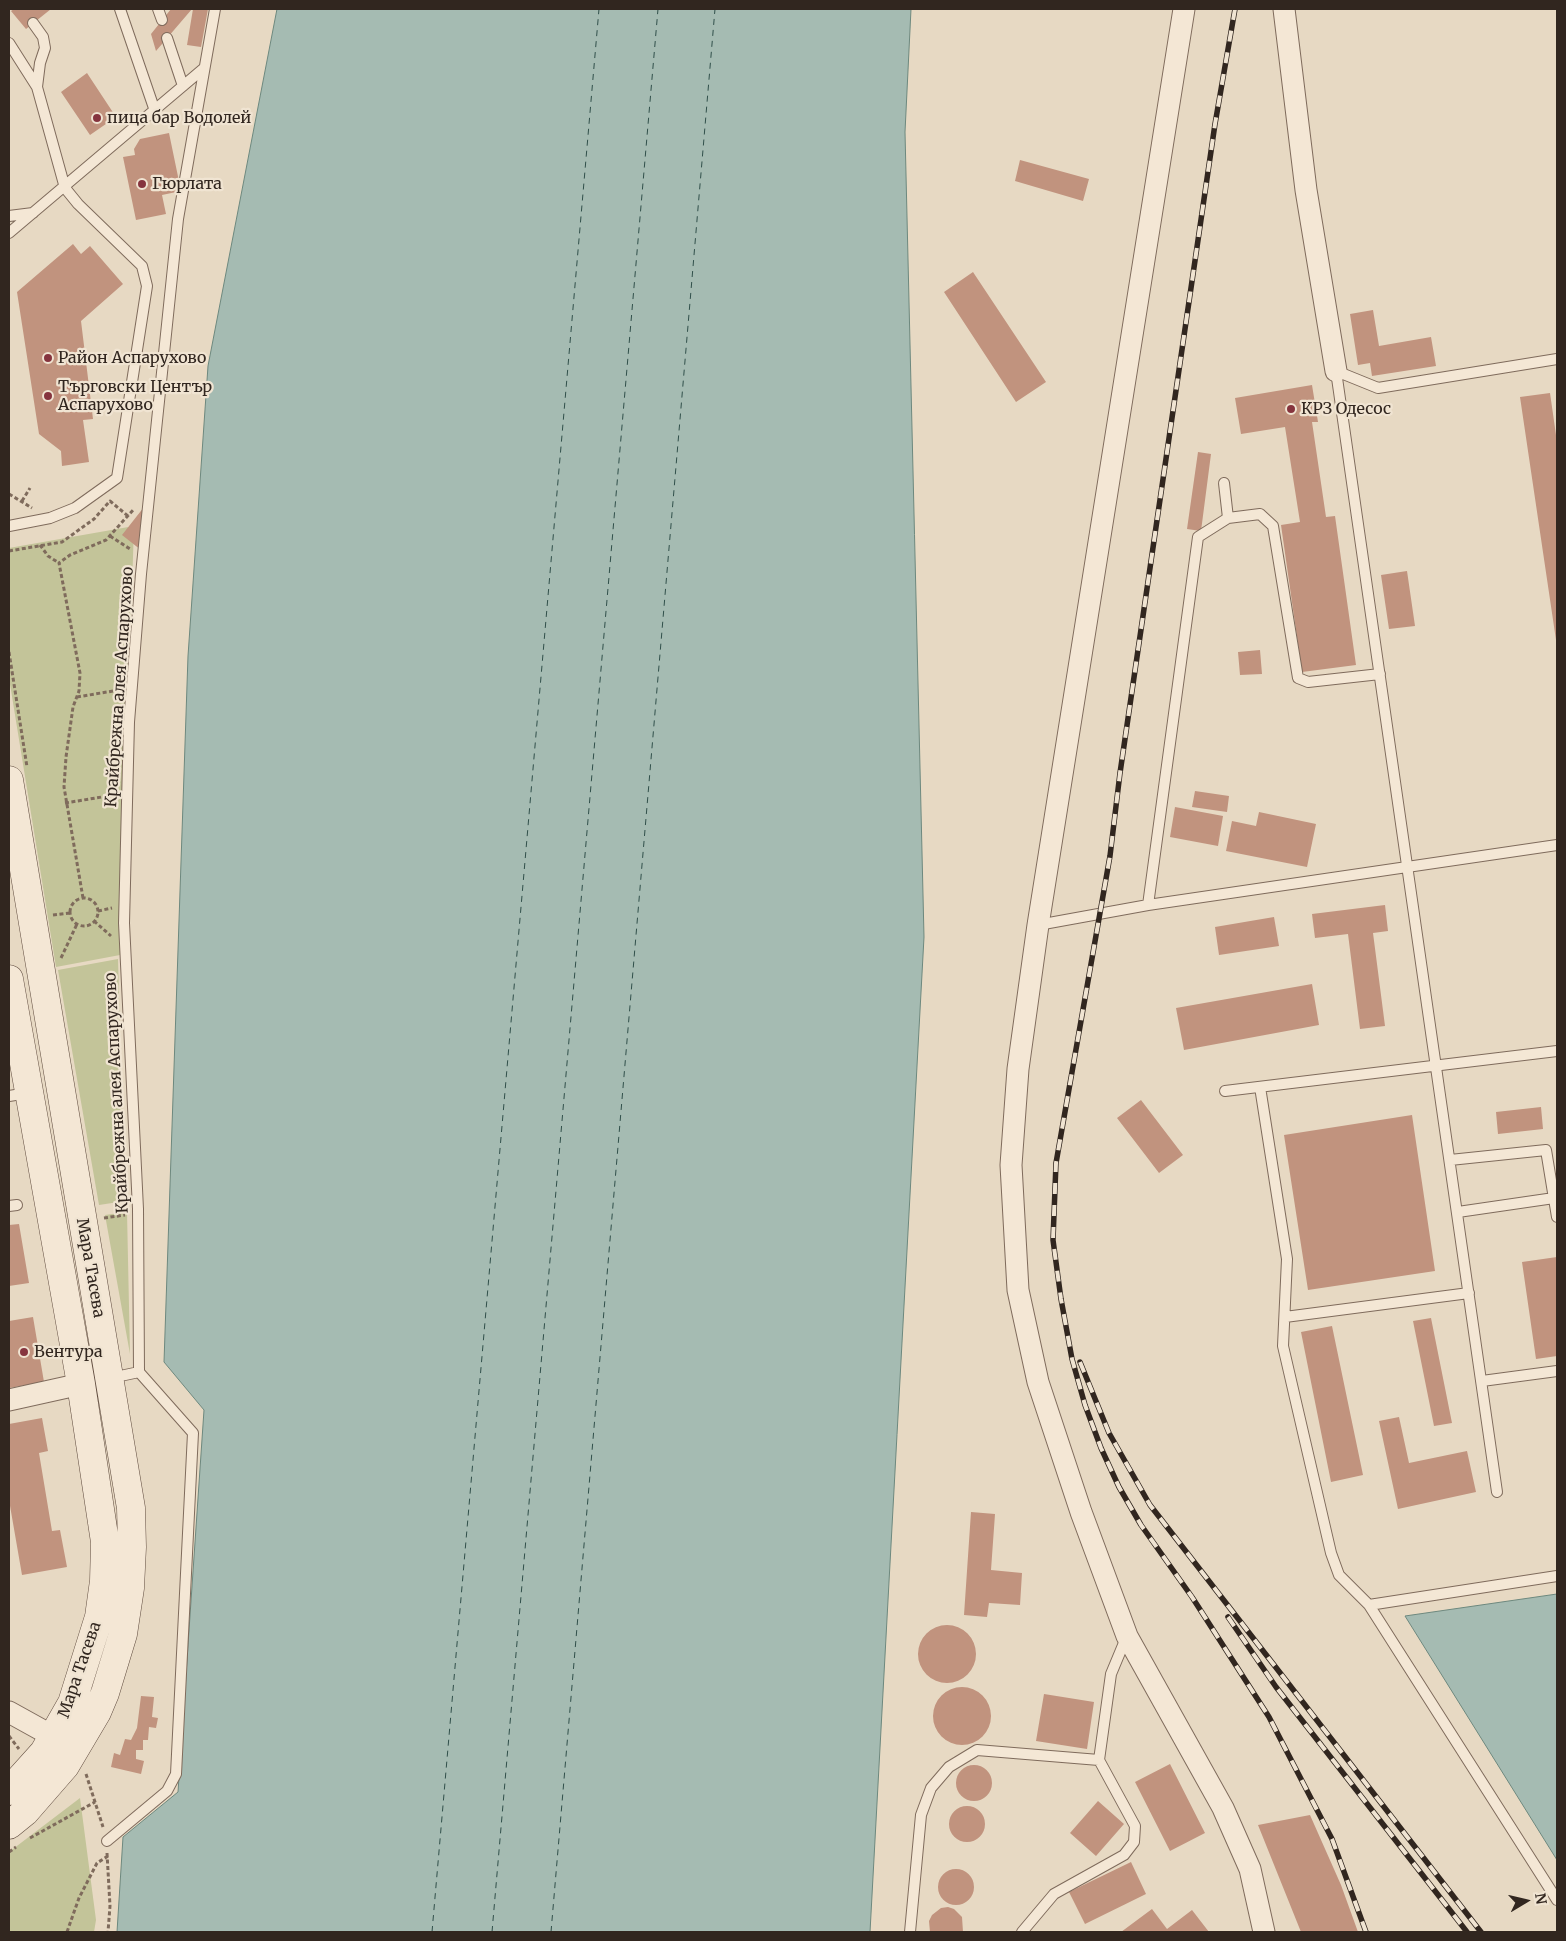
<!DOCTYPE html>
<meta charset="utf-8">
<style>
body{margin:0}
#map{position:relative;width:1566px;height:1941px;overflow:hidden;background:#e7d9c3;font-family:Merriweather,serif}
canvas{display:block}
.frame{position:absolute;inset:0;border:10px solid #31261f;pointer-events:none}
.north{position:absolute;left:1501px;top:1876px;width:50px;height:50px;-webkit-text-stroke:4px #f0e4d2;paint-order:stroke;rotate:81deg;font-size:14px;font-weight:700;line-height:20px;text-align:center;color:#31261f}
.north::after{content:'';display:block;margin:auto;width:18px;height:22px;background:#31261f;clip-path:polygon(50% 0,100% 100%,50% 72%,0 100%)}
</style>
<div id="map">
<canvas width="1566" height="1941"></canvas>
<div class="frame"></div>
<div class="north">N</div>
</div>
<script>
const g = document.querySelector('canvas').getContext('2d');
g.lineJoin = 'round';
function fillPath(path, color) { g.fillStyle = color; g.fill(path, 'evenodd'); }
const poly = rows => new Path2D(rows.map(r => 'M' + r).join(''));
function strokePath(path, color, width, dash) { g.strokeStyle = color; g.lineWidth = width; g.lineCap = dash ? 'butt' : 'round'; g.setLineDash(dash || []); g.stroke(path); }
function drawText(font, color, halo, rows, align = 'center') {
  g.font = font + ' Merriweather,serif'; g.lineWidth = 4.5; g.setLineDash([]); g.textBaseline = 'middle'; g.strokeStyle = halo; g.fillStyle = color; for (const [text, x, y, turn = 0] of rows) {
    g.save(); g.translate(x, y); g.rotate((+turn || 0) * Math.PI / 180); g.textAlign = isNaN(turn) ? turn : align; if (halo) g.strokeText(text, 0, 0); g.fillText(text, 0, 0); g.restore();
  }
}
const green = poly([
 [134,526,120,955,56,967,9,678,9,548],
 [118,959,125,1201,99,1205,58,970],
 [127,1212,130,1354,105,1215],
 [80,1798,96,1920,94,1932,9,1932,9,1852]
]);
const water = poly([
 [277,9,911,9,905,132,924,937,870,1932,117,1932,123,1837,178,1792,204,1410,164,1362,188,656,208,366,277,9],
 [1557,1594,1557,1860,1405,1616,1557,1594]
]);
const ferry = poly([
 [432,1932,599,9],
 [492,1932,658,9],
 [551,1932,715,9]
]);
const building = poly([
 [14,9,51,9,26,29,11,11],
 [171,9,192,9,156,51,151,34],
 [193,9,208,9,201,47,187,45],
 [87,73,116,117,90,135,61,92],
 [169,133,181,191,162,195,166,214,136,220,123,157,135,155,134,149,140,139],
 [1020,160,1089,179,1083,201,1015,181],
 [73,244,81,254,90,246,123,284,81,321,93,419,83,420,89,462,62,466,61,451,39,434,17,292],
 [973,272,1046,382,1016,402,944,292],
 [1373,310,1379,346,1431,337,1436,366,1372,376,1370,363,1358,365,1350,314],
 [1312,385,1318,422,1312,422,1326,517,1335,516,1356,665,1302,672,1281,525,1300,522,1285,427,1241,434,1235,398],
 [1550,393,1557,442,1556,640,1520,397],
 [1198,452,1211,454,1201,531,1187,529],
 [144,507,141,550,122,535],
 [1407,571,1415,626,1389,629,1381,575],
 [1260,650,1262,674,1240,675,1238,652],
 [1195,791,1229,796,1227,812,1192,807],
 [1175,807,1223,816,1218,846,1170,837],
 [1259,812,1316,824,1307,867,1226,851,1232,821,1256,826],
 [1385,905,1388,931,1373,933,1385,1026,1360,1029,1348,934,1315,938,1312,914],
 [1274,917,1279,946,1219,955,1215,927],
 [1312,984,1319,1025,1184,1050,1176,1008],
 [1141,1100,1183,1155,1159,1173,1117,1118],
 [1541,1107,1543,1129,1498,1134,1496,1112],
 [1412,1115,1435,1271,1308,1290,1284,1135],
 [19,1224,29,1283,9,1286,9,1225],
 [1557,1257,1557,1356,1536,1359,1522,1262],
 [33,1317,44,1382,9,1388,9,1321],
 [1431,1318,1452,1423,1434,1426,1413,1321],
 [1332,1326,1363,1475,1331,1482,1301,1332],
 [1399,1417,1409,1463,1467,1451,1476,1492,1398,1509,1379,1421],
 [42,1418,48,1451,39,1453,52,1531,60,1530,67,1567,22,1575,9,1500,9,1424],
 [971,1512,995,1514,991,1570,1022,1573,1020,1605,989,1603,987,1617,964,1615],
 '918 1654a29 29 0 1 1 58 0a29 29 0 1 1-58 0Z',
 '933 1716a29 29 0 1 1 58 0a29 29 0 1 1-58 0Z',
 [1044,1694,1094,1702,1087,1749,1036,1741],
 [141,1696,154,1697,152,1717,158,1718,156,1728,149,1727,148,1740,143,1740,143,1750,136,1750,136,1759,144,1761,141,1774,111,1767,114,1753,120,1755,125,1739,131,1740,137,1728],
 [1170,1764,1205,1833,1170,1851,1135,1782],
 '956 1783a18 18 0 1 1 36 0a18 18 0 1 1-36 0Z',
 [1098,1801,1124,1824,1096,1856,1070,1833],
 '949 1824a18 18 0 1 1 36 0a18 18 0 1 1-36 0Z',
 [1310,1815,1341,1885,1358,1932,1301,1932,1258,1825],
 [1131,1862,1146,1894,1085,1924,1069,1892],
 '938 1887a18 18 0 1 1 36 0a18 18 0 1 1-36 0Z',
 [948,1907,954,1909,962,1917,963,1932,930,1932,929,1921,932,1915,941,1908],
 [1152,1909,1167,1929,1192,1910,1209,1932,1121,1932]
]);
const path = poly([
 [9,494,32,508],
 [22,501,30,488],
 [110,536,130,549],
 [40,545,48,556,59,563],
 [9,551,62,542,94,519,110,501,128,516],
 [9,652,27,767],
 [77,697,119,690],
 [65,803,114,795],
 '70 912a14 14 0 1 1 28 0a14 14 0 1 1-28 0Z',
 [83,898,64,787,66,757,73,707,79,691,80,673,59,563,70,555,106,540,134,509],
 [98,911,112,908],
 [53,915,70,913],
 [94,921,111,936],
 [61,958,77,924],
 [104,1218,125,1215],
 [9,1736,19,1749],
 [86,1774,103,1827],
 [30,1838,95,1802],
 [9,1852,16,1847],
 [107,1853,110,1906,108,1932],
 [67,1932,79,1898,97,1863,108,1856]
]);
const service = poly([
 [120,9,155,111],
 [158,9,162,20],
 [33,23,43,37,45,48,40,63,37,87],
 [167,38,183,86],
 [9,43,37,87,65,188,78,204,142,266,147,286,117,478,75,508,50,518,9,526],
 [9,216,33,213],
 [9,233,203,69],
 [1336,371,1497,1492],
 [1336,371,1378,388,1557,359],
 [1228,518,1260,514,1273,526,1298,678,1308,682,1380,674],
 [1148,905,1198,537,1228,518,1224,483],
 [1038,925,1148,905,1557,845],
 [1260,1087,1287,1259,1283,1346,1331,1553,1339,1575,1369,1605,1557,1900],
 [1225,1091,1557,1051],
 [9,1096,28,1093],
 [1450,1160,1546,1150,1557,1217],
 [9,1206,17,1205],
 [1458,1212,1554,1198],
 [1285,1317,1469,1293],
 [139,1372,138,1209,124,923,129,722,141,574,178,219,215,9],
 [111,1378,139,1372],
 [1482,1381,1557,1371],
 [1369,1605,1557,1576],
 [107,1841,167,1791,176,1774,193,1433,139,1372],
 [910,1932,921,1815,931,1788,949,1767,977,1750,1099,1760],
 [1022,1932,1054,1894,1124,1855,1134,1842,1135,1826,1099,1760,1111,1674,1126,1638]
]);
const minor = poly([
 [1184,9,1038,925,1018,1069,1011,1165,1018,1290,1038,1382,1081,1512,1127,1636,1223,1808,1250,1869,1264,1932],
 [1284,9,1306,190,1336,371],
 [9,1400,81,1384],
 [9,1712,65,1743]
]);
const secondary = poly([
 [9,780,131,1508,132,1547,130,1588,123,1634,105,1693,97,1712,65,1766,25,1812,9,1825],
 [9,979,81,1384,105,1542,104,1581,99,1617,72,1703,44,1752,9,1791]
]);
const rail = poly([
 [1235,9,1215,124,1120,773,1110,856,1056,1163,1053,1240,1061,1299,1072,1359,1085,1405,1101,1448,1119,1487,1141,1525,1192,1597,1269,1717,1332,1839,1366,1932],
 [1080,1362,1109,1433,1150,1505,1481,1932],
 [1228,1617,1276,1687,1467,1932]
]);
const markers = [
 [97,118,5,"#86343e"],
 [142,184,5,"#86343e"],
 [48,358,5,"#86343e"],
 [48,396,5,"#86343e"],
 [1291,409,5,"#86343e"],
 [24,1352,5,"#86343e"]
];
const poiNames = [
 ["пица бар Водолей",107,118],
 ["Гюрлата",152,184],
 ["Район Аспарухово",58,358],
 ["Търговски Център",58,387],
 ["Аспарухово",58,405],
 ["КРЗ Одесос",1301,409],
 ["Вентура",34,1352]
];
const streetNames = [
 ["Крайбрежна алея Аспарухово",120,687,-86],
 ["Крайбрежна алея Аспарухово",117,1093,-93],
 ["Мара Тасева",90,1268,80],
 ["Мара Тасева",80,1670,-71]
];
fillPath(green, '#c3c499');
fillPath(water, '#a5bbb2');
strokePath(water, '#6d887e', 1);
strokePath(ferry, '#304f4a', 1, [6, 5]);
fillPath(building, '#c1937e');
strokePath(service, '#7f6b5c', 12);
strokePath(minor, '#7f6b5c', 23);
strokePath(secondary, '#614d40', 29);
strokePath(path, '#7f6b5c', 3, [4, 2.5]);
strokePath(service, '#f4e7d5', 10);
strokePath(minor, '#f4e7d5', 21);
strokePath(secondary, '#f4e7d5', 28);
strokePath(rail, '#31261f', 5.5);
strokePath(rail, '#f0e4d2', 4, [11]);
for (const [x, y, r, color] of markers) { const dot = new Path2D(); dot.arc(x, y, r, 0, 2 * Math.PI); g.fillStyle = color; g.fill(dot); strokePath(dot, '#f0e4d2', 2); }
drawText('16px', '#31261f', '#f0e4d2', poiNames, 'left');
drawText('16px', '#31261f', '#f0e4d2', streetNames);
</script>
